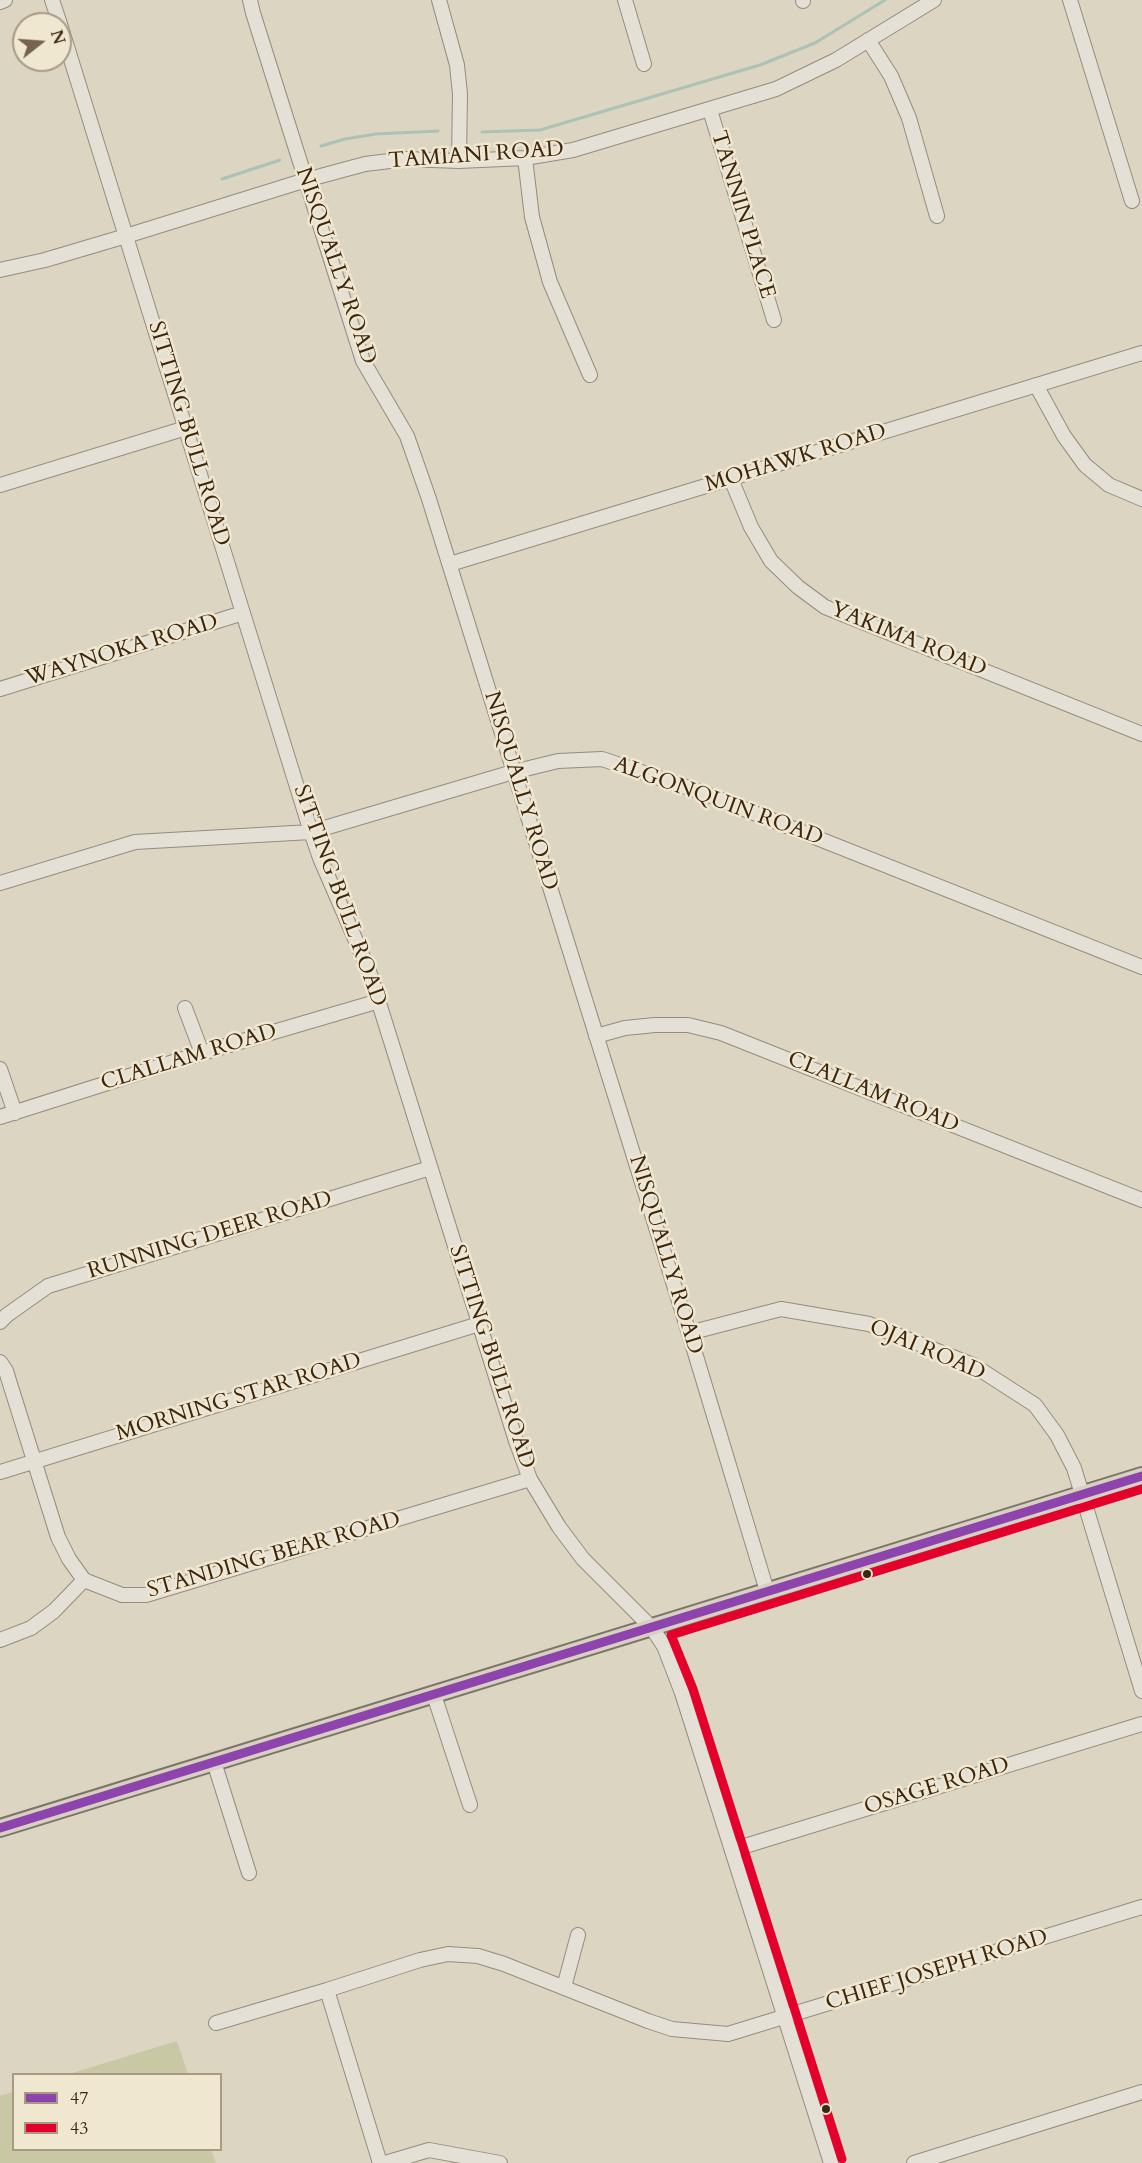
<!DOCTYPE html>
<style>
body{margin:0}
#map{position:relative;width:1142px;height:2163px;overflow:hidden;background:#dcd5c2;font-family:Cardo,serif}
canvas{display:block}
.legend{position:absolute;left:12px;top:2073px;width:210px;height:78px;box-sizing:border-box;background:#efe7d0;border:2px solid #a89a83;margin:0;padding:8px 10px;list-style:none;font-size:18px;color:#3d260f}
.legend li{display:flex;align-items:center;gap:12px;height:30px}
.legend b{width:30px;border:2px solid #a89a83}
.north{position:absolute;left:12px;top:12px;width:60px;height:60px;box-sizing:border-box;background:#efe7d0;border:2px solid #a89a83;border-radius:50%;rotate:73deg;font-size:16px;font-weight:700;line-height:24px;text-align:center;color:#3d260f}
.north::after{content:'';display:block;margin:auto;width:21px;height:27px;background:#75634e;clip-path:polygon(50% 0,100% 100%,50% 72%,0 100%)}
</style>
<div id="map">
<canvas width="1142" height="2163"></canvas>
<ul class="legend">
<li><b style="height:8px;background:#8e44ad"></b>47</li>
<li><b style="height:8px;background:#e4002b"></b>43</li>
</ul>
<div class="north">N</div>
</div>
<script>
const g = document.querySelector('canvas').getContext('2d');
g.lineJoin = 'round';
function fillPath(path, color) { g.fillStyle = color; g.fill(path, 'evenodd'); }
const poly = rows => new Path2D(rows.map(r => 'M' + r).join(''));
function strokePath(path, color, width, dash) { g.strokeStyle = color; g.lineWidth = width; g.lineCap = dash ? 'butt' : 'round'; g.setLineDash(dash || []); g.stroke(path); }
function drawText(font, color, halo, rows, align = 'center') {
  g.font = font + ' Cardo,serif'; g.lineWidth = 5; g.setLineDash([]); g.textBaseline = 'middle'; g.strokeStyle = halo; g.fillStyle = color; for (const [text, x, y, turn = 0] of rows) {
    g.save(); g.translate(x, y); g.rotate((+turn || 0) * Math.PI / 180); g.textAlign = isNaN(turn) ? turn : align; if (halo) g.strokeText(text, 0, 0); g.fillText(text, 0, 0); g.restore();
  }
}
const green = poly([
 [177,2041,188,2074,69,2074],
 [13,2092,14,2150,211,2150,216,2163,0,2163,0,2096]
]);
const stream = poly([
 [482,132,540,130,760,65,815,43,885,0],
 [321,146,345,139,376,134,438,131],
 [222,179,280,160]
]);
const minor = poly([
 [52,0,60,24],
 [250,0,253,13,363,361,407,436,429,499,689,1333,767,1591],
 [439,0,457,65,460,94,459,161],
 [625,0,644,64],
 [1070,0,1132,201],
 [803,1,803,0],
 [0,2,5,0],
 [60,24,311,832,320,858,369,971,516,1441,530,1479,559,1527,583,1559,652,1628,664,1646,682,1693,831,2163],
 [868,40,891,76,909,118,937,216],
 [710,110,774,320],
 [525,158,532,217,550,282,590,375],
 [0,270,45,260,126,236,306,180,365,164,406,159,459,161,525,158,573,150,776,89,836,60,934,0],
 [1036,385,1064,436,1085,465,1109,485,1142,499],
 [731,479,751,527,771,561,798,587,825,607,1142,734],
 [0,485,186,428],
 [450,564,1142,353],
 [0,689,243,613],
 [0,883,135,842,311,832,513,772,558,761,602,759,701,792,1142,967],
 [185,1008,202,1053],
 [596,1036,625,1028,655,1025,688,1025,721,1033,1142,1200],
 [0,1069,15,1113],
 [0,1117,202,1053,379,1001],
 [0,1322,7,1315,48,1286,430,1168],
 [689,1333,781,1309,869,1324,973,1365,1035,1405,1057,1435,1074,1468,1142,1691],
 [0,1362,6,1371,58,1537,69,1559,84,1580],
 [0,1472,479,1324],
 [84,1580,122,1595,146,1595,530,1479],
 [0,1640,31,1628,54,1611,84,1580],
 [434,1695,470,1805],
 [214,1762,249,1873],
 [732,1850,1142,1724],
 [564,1987,578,1935],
 [327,1990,380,2163],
 [216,2023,327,1990,420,1960,448,1954,478,1956,504,1964,648,2021,672,2029,728,2034,1142,1907],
 [385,2163,429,2150,500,2163],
 [914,2163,1142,2092]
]);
const major = poly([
 [0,1828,1142,1476]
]);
const bus1 = poly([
 [0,1828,1142,1476]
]);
const bus2 = poly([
 [842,2159,693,1689,671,1635,1142,1489]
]);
const markers = [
 [867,1574,5,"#3d260f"],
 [826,2109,5,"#3d260f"]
];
const streetNames = [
 ["TAMIANI ROAD",476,156,-4],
 ["TANNIN PLACE",742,215,73],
 ["NISQUALLY ROAD",335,266,71],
 ["SITTING BULL ROAD",188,434,73],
 ["MOHAWK ROAD",796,459,-17],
 ["YAKIMA ROAD",908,640,22],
 ["WAYNOKA ROAD",122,651,-17],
 ["NISQUALLY ROAD",520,791,73],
 ["ALGONQUIN ROAD",718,802,20],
 ["SITTING BULL ROAD",339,896,70],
 ["CLALLAM ROAD",189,1058,-17],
 ["CLALLAM ROAD",873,1093,22],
 ["RUNNING DEER ROAD",210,1236,-17],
 ["NISQUALLY ROAD",665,1255,73],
 ["OJAI ROAD",927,1351,23],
 ["SITTING BULL ROAD",491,1357,72],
 ["MORNING STAR ROAD",239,1398,-17],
 ["STANDING BEAR ROAD",274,1556,-16],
 ["OSAGE ROAD",937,1787,-17],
 ["CHIEF JOSEPH ROAD",937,1971,-17]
];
fillPath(green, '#c8c8a4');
strokePath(stream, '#acc2b5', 3);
strokePath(minor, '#948c7f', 16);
strokePath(major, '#7c7568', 20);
strokePath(minor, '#e4e0d6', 14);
strokePath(major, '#d8d1c2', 16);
strokePath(bus1, '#8e44ad', 9);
strokePath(bus2, '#e4002b', 9);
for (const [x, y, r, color] of markers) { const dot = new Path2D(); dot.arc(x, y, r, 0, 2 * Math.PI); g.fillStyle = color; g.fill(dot); strokePath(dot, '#efe7d0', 2); }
drawText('22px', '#3d260f', '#efe7d0', streetNames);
</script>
